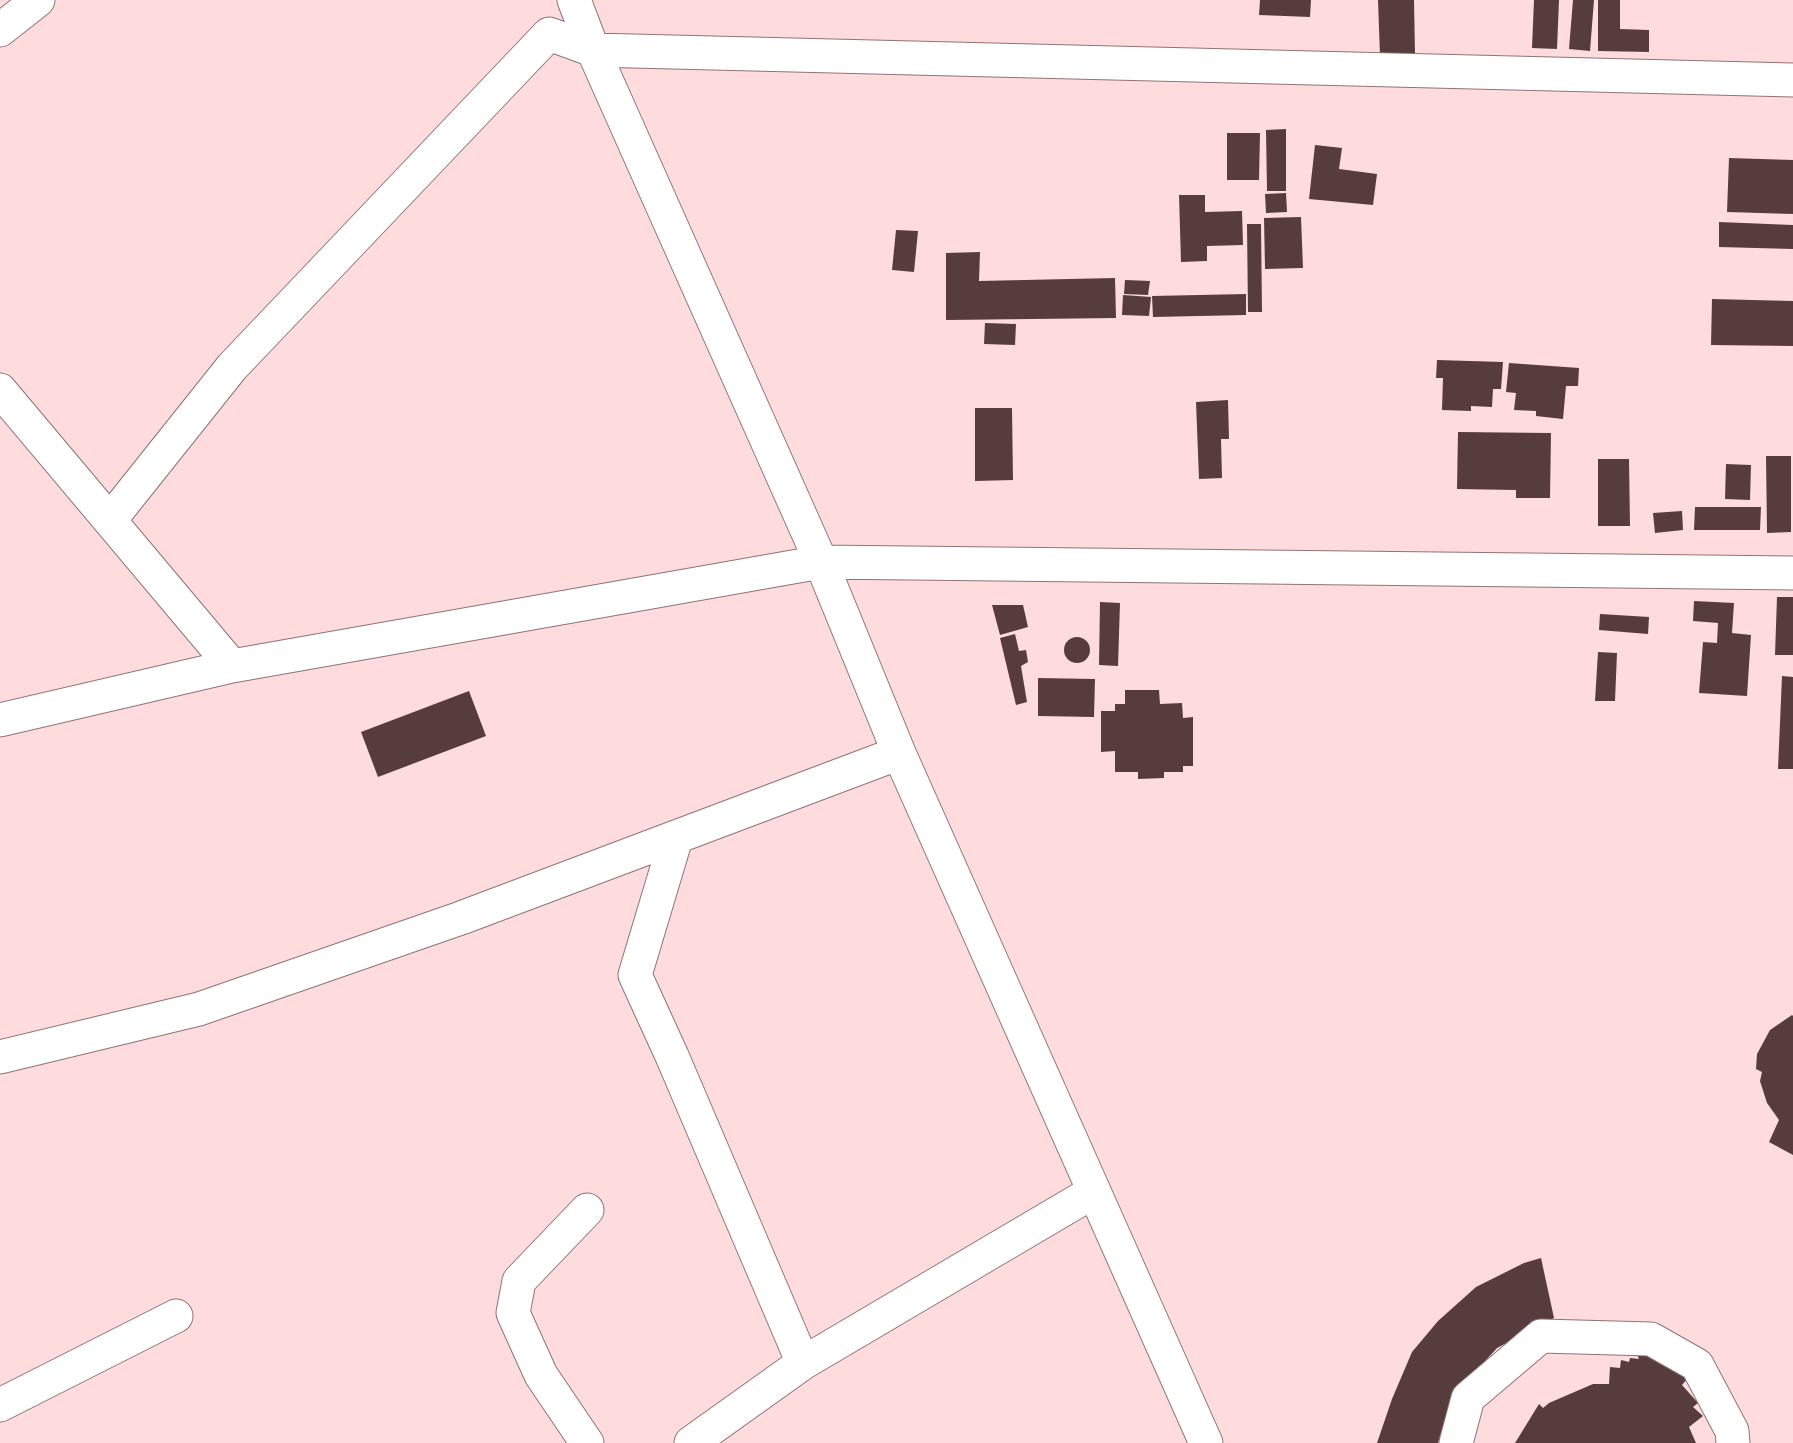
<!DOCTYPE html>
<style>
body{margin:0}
canvas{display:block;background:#fedbdc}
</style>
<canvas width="1793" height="1443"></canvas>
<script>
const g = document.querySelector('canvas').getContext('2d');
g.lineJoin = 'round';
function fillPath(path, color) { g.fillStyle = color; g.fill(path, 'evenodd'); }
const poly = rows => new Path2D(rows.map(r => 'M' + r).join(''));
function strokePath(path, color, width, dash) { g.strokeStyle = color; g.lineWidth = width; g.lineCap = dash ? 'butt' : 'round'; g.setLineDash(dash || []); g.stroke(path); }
const building = poly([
 [1260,0,1311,0,1310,17,1259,15],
 [1378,0,1414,0,1415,54,1380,56],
 [1534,0,1559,0,1557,49,1532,48],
 [1573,0,1594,0,1590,51,1569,49],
 [1598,0,1620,0,1620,29,1649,30,1649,52,1598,51],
 [1286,129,1286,191,1267,191,1266,130],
 [1227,133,1260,133,1259,180,1227,180],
 [1315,145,1342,148,1339,169,1377,174,1373,205,1309,199],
 [1729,158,1793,160,1793,214,1727,212],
 [1286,193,1287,212,1266,213,1265,194],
 [1179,195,1205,195,1205,212,1242,211,1243,245,1207,246,1207,261,1181,262],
 [1301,217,1303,268,1265,269,1264,218],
 [1719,222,1793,225,1793,249,1719,247],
 [1247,224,1261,224,1262,312,1248,312],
 [896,230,918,231,914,272,892,270],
 [980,252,979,281,1115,278,1116,318,946,320,946,253],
 [1125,280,1150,281,1148,295,1124,294],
 [1246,294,1246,315,1153,317,1152,296],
 [1123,295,1151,297,1149,316,1122,315],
 [1712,299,1793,301,1793,346,1711,345],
 [985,323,1016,324,1015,345,984,344],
 [1437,360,1503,362,1501,389,1493,389,1492,407,1471,406,1471,411,1442,410,1443,378,1436,378],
 [1509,363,1579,368,1578,386,1566,386,1563,419,1536,416,1536,411,1514,410,1516,393,1506,392],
 [1228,400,1229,439,1221,439,1222,478,1199,479,1196,402],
 [975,408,1012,408,1013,480,975,481],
 [1458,432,1551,433,1550,498,1516,498,1516,490,1457,489],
 [1766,456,1791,456,1791,532,1767,533],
 [1598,459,1629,459,1630,526,1598,526],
 [1726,464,1751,465,1750,500,1725,499],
 [1695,507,1761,507,1760,530,1694,530],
 [1682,511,1683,530,1655,533,1653,513],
 [1777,597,1793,597,1793,655,1775,655],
 [1694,601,1734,603,1732,633,1751,635,1747,696,1699,693,1703,642,1717,643,1718,623,1693,621],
 [1100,602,1120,603,1118,666,1099,665],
 [992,605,1023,605,1028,627,1000,635],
 [1600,614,1649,617,1648,634,1599,630],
 [1015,634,1019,651,1026,650,1028,662,1021,666,1027,702,1016,705,1000,638],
 '1064 650a13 13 0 1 1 26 0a13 13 0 1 1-26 0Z',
 [1598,652,1617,653,1615,701,1595,701],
 [1782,676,1793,677,1793,769,1778,769],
 [1038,678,1095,679,1094,717,1038,716],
 [1125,690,1159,690,1160,704,1182,703,1183,718,1193,717,1193,766,1183,766,1183,772,1164,772,1164,778,1138,779,1138,772,1115,772,1115,751,1101,752,1101,711,1115,711,1115,704,1125,704],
 [469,691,486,736,378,777,361,732],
 [1792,1015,1793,1016,1793,1155,1769,1142,1779,1120,1767,1103,1760,1081,1762,1072,1756,1069,1757,1054,1770,1030],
 [1541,1258,1554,1318,1497,1348,1475,1372,1449,1406,1438,1443,1377,1443,1392,1399,1412,1352,1438,1321,1476,1287,1524,1263],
 [1643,1351,1647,1356,1655,1356,1688,1378,1682,1385,1698,1403,1693,1407,1703,1416,1689,1427,1696,1443,1515,1443,1539,1404,1543,1408,1549,1403,1593,1384,1609,1384,1610,1367,1620,1368,1621,1360,1629,1362,1630,1358,1639,1359,1637,1354]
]);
const minor = poly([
 [574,0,593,50,821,562,899,753,1206,1443],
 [0,30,38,0],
 [0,390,232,666],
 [110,520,232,367,549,34,593,50,1793,80],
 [0,720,232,666,821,562,1793,573],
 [676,838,635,975,672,1056,803,1363],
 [0,1057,199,1009,461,918,899,753],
 [587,1210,519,1281,513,1313,541,1375,587,1443],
 [0,1405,176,1316],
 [691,1443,803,1363,1093,1192],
 [1456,1443,1468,1398,1541,1336,1651,1339,1697,1365,1732,1431,1733,1443]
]);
fillPath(building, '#573c3e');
strokePath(minor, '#917374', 35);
strokePath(minor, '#fff', 33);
</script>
